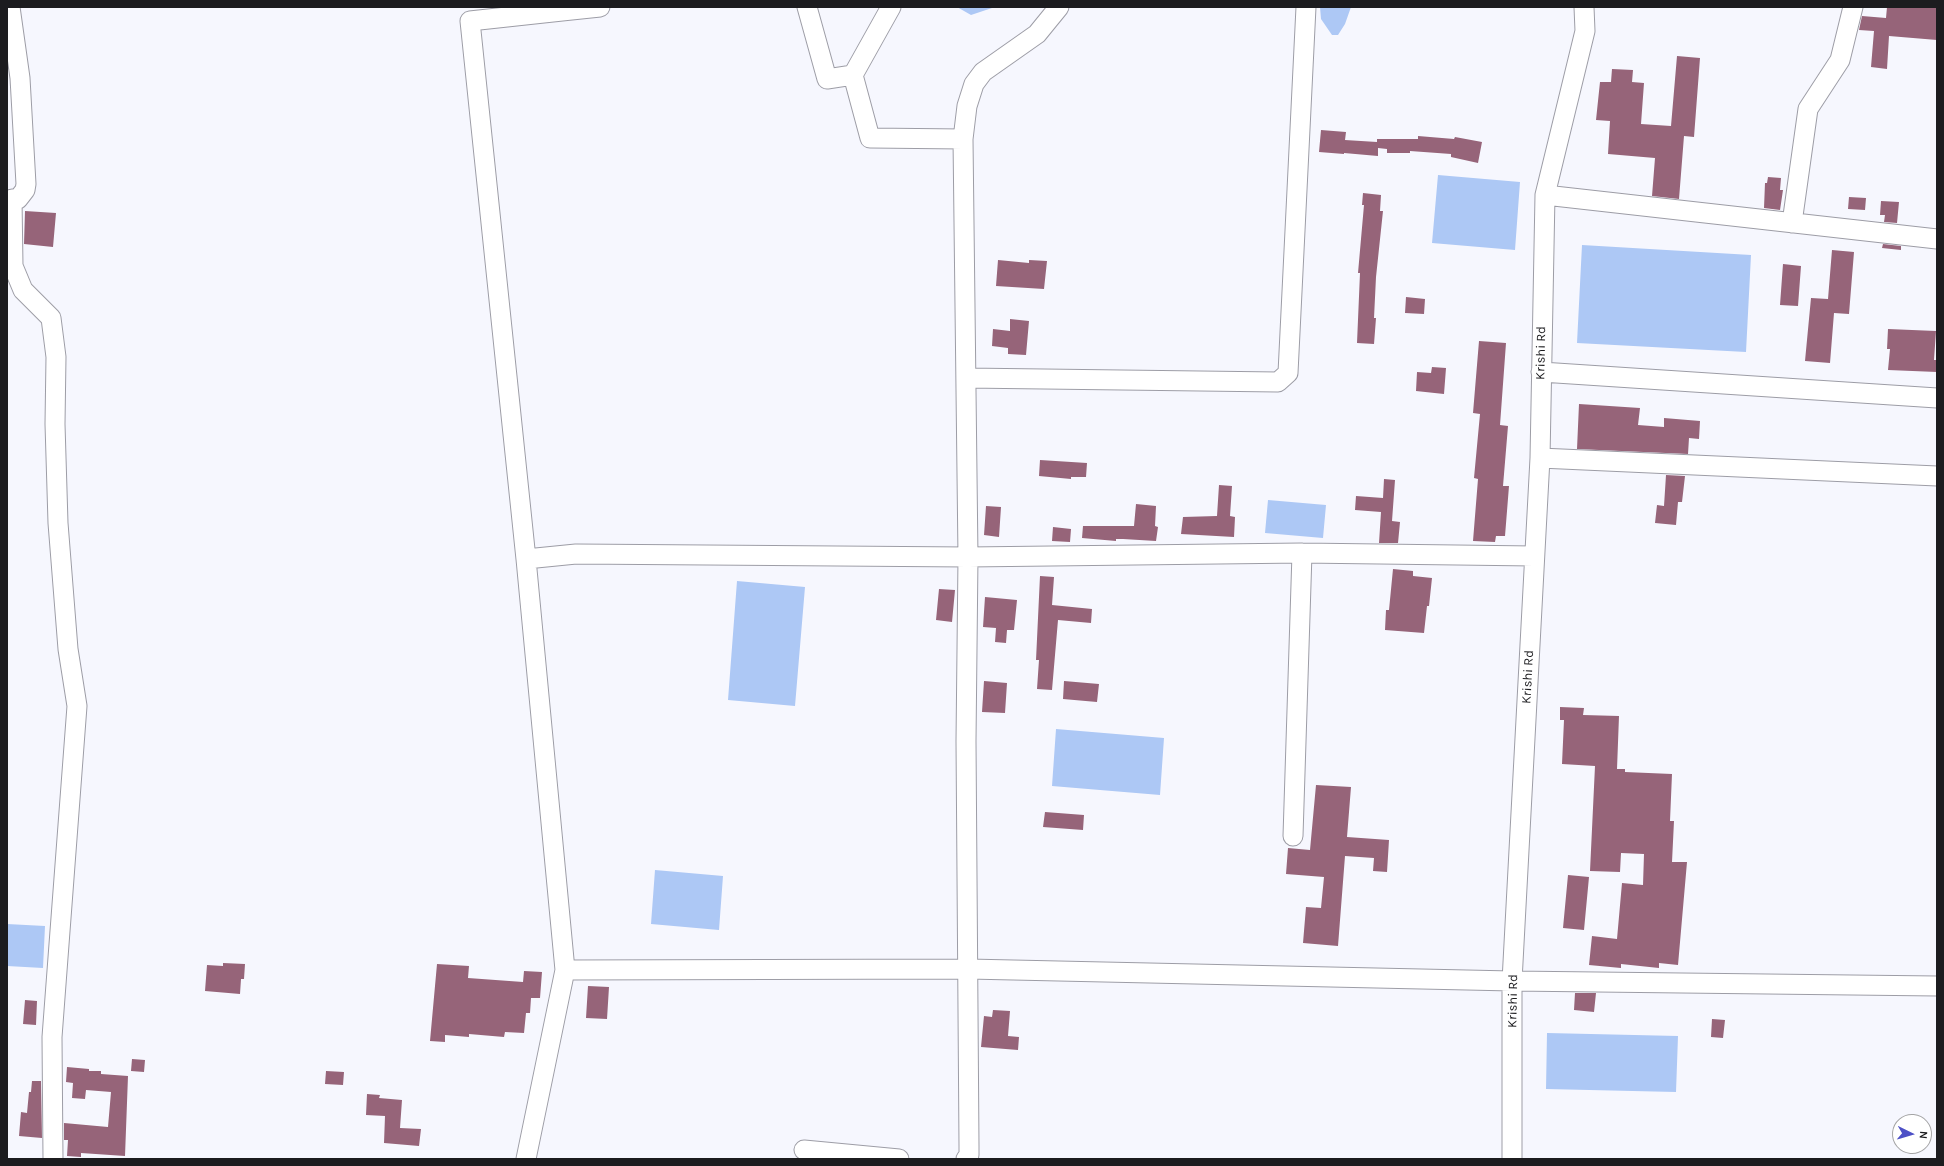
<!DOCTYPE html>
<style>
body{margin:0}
#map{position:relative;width:1944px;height:1166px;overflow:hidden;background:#f6f7fe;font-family:Karla,sans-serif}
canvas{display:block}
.frame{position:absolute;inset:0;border:8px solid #1c1c1f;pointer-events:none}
.north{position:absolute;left:1892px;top:1114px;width:40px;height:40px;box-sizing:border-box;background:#fff;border:1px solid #a4a4a5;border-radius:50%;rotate:95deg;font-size:11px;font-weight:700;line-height:16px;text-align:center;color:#1c1c1f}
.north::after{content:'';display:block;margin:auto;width:14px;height:18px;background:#4d50c6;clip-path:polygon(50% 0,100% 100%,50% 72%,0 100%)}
</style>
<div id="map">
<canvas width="1944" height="1166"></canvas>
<div class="frame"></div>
<div class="north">N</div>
</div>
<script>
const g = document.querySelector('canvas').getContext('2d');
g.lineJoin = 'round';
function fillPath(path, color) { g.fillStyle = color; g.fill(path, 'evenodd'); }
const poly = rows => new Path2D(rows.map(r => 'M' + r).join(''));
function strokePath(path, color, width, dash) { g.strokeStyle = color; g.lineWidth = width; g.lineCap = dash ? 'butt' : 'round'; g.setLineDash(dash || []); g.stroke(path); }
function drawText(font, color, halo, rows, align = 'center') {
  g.font = font + ' Karla,sans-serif'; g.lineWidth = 4; g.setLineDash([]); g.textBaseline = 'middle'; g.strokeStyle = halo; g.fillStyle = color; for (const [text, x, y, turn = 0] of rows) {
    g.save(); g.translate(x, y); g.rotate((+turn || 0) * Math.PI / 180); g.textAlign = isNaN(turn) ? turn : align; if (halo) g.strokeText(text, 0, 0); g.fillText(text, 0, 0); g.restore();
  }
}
const water = poly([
 [957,7,995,7,971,15],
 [1320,7,1351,7,1345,24,1338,35,1332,35,1321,19],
 [1438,175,1520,182,1515,250,1432,243],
 [1582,245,1751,255,1746,352,1577,343],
 [1268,500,1326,505,1323,538,1265,533],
 [737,581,805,587,795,706,728,700],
 [1056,729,1164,738,1160,795,1052,786],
 [655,870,723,876,719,930,651,924],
 [7,924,45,926,43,968,7,966],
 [1547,1033,1678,1036,1676,1092,1546,1089]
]);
const building = poly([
 [1887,7,1937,7,1937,40,1889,36,1887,69,1871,67,1874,31,1859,30,1862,16,1886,18],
 [1677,56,1700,58,1694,137,1684,136,1679,199,1652,196,1655,158,1608,154,1610,121,1596,120,1600,82,1611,82,1612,69,1633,70,1632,82,1644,83,1641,124,1671,126],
 [1321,130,1346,132,1345,140,1377,142,1377,139,1418,139,1418,136,1454,139,1455,137,1482,142,1478,163,1451,157,1451,154,1410,151,1410,153,1387,153,1387,149,1378,148,1378,156,1344,153,1344,154,1319,152],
 [1768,177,1781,178,1780,190,1783,190,1780,210,1764,208,1765,183,1767,183],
 [1363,193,1381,195,1380,211,1383,211,1376,277,1374,318,1376,318,1374,344,1357,343,1360,273,1358,273,1364,205,1362,205],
 [1849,197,1866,198,1865,210,1848,209],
 [1881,201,1899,202,1897,223,1884,222,1885,215,1880,215],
 [25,211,56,213,53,247,24,244],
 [1883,244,1901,246,1901,250,1882,248],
 [1832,250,1854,252,1849,314,1834,313,1830,363,1805,361,1811,298,1828,299],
 [998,260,1029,263,1029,260,1047,261,1044,289,996,286],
 [1783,264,1801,266,1798,306,1780,305],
 [1406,297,1425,299,1424,314,1405,313],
 [1010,319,1029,321,1026,355,1008,354,1008,348,992,346,993,329,1010,331],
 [1888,329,1936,331,1934,360,1937,360,1937,372,1888,370,1890,349,1887,349],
 [1479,341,1506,343,1500,425,1508,426,1503,486,1509,486,1505,536,1496,536,1495,542,1473,541,1478,479,1474,478,1480,414,1473,413],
 [1432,367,1446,368,1444,394,1416,391,1417,372,1431,373],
 [1579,404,1640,408,1638,425,1664,427,1664,418,1700,421,1699,439,1689,438,1688,454,1577,449],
 [1040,460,1087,463,1086,477,1071,477,1071,479,1039,476],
 [1666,475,1685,476,1682,502,1678,502,1676,525,1655,523,1657,505,1664,506],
 [1384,479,1395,480,1392,521,1400,522,1398,543,1379,543,1381,512,1355,510,1356,496,1383,498],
 [1219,485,1232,486,1230,516,1235,517,1234,537,1181,534,1183,517,1217,516],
 [1136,504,1156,506,1155,526,1158,527,1156,541,1123,539,1116,539,1116,541,1082,538,1083,526,1134,526],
 [986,506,1001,507,999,537,984,535],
 [1053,527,1071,529,1070,542,1052,541],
 [1393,569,1413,571,1413,576,1432,578,1429,606,1427,606,1424,633,1385,630,1386,610,1389,610],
 [1040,576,1054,577,1052,605,1092,609,1091,623,1058,620,1052,690,1037,689,1039,660,1036,660],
 [939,589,955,590,952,622,936,620],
 [985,597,1017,600,1014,630,1007,630,1006,643,995,642,996,628,983,627],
 [984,681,1007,683,1005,713,982,712],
 [1064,681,1099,684,1097,702,1063,699],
 [1560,707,1584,708,1583,715,1619,716,1617,769,1625,769,1625,772,1672,774,1670,821,1674,821,1672,862,1687,862,1678,965,1659,963,1659,968,1621,964,1621,968,1589,965,1592,936,1617,939,1622,883,1643,885,1644,854,1621,853,1620,872,1590,871,1595,766,1562,764,1564,720,1560,720],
 [1316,785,1351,787,1347,837,1389,840,1387,872,1373,871,1374,858,1345,856,1338,946,1303,943,1306,907,1321,908,1324,877,1286,874,1288,848,1310,850],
 [1045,812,1084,815,1083,830,1043,827],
 [1568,875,1589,877,1584,930,1563,928],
 [223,963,245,964,244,979,241,979,240,994,205,991,207,965,223,966],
 [437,964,469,966,468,978,523,982,524,971,542,972,540,998,531,998,530,1013,526,1013,524,1033,505,1032,504,1037,469,1034,469,1037,445,1035,445,1042,430,1041],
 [588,986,609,987,607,1019,586,1018],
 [1575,993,1596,993,1594,1012,1574,1010],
 [25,1000,37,1001,36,1025,23,1024],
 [993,1010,1010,1011,1008,1036,1019,1037,1018,1050,981,1047,984,1016,992,1017],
 [1712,1019,1725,1020,1723,1038,1711,1037],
 [132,1059,145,1060,144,1072,131,1071],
 [67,1067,89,1069,89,1071,101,1071,101,1074,128,1076,125,1156,81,1153,81,1157,67,1156,68,1140,64,1140,64,1123,108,1127,111,1092,86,1090,85,1099,72,1098,73,1083,66,1082],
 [326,1071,344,1072,343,1085,325,1084],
 [32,1081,41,1081,42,1138,19,1136,21,1112,27,1113,29,1092,31,1092],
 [367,1094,380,1095,379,1098,402,1100,400,1128,421,1129,419,1146,384,1143,385,1116,366,1115]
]);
const minor = poly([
 [10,7,20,78,26,184,25,190,18,199,12,199,13,266,23,290,51,318,56,357,55,424,58,523,68,649,77,706,52,1037,53,1159],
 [560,7,562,11,600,7],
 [807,7,827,79,853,75],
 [891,7,853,75,870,138,963,139],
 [1584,7,1585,31,1545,195,1937,239],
 [1792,223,1808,109,1840,60,1853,7],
 [1541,372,1937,398],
 [966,378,1278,382,1288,373,1306,7],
 [1540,458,1937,476],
 [526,559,576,554,968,557,1302,553,1534,556],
 [1293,836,1302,553],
 [565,970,968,969,1512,981,1937,986],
 [804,1150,899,1159],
 [526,1159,565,970,526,559,470,21,562,11],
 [966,1159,969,1155,969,1146,966,741,968,557,963,139,967,106,974,84,983,72,1037,34,1059,7],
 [1512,1159,1512,981,1540,458,1545,195]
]);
const streetNames = [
 ["Krishi Rd",1541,353,-89],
 ["Krishi Rd",1528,677,-87],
 ["Krishi Rd",1513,1001,-89]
];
fillPath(water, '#adc8f5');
fillPath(building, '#966479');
strokePath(minor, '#9d9da6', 21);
strokePath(minor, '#fff', 19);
drawText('13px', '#1c1c1f', '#fff', streetNames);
</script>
